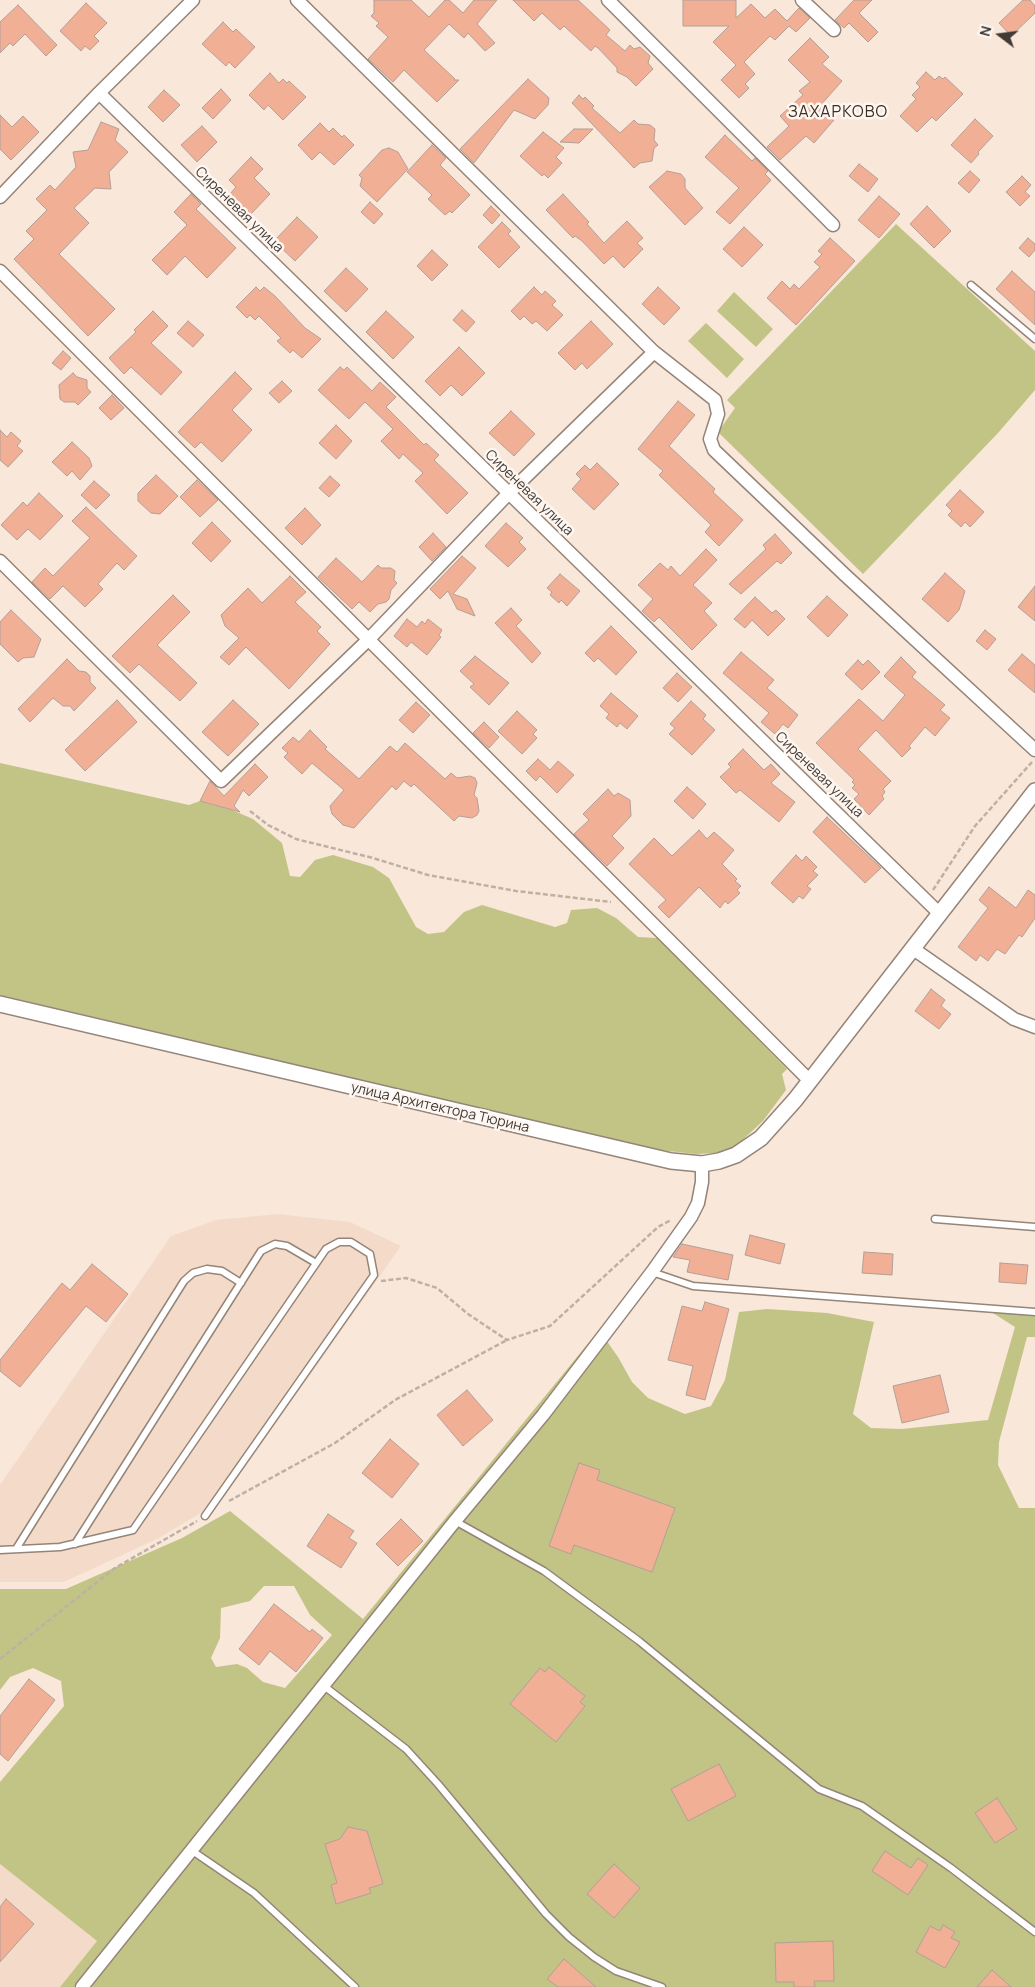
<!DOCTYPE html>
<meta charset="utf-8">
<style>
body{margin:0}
#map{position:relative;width:1035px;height:1987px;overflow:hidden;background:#f9e7d9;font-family:Manrope,sans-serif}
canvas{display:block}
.north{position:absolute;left:975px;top:10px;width:50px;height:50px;-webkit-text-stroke:4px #fef6f1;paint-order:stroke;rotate:285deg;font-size:14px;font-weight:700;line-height:20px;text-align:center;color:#413a35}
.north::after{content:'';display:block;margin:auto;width:18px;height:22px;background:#413a35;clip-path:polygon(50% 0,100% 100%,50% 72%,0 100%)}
</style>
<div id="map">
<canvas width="1035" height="1987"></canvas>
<div class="north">N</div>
</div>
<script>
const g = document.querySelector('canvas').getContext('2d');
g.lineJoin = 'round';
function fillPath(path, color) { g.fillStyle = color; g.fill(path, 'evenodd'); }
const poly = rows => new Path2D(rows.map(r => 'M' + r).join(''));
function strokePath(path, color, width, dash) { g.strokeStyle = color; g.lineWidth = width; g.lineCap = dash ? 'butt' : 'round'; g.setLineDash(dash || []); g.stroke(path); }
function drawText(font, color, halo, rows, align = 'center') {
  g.font = font + ' Manrope,sans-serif'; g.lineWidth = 5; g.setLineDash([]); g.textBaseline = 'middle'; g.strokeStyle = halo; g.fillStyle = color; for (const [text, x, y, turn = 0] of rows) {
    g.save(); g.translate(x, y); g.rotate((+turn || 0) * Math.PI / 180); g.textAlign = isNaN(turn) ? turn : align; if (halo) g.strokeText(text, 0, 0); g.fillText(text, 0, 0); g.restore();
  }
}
const built = poly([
 [277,1214,350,1222,401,1246,222,1500,159,1538,64,1582,0,1582,0,1485,171,1236,216,1220],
 [0,1864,97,1941,60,1987,0,1987]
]);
const green = poly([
 [896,224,1035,351,1035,390,998,433,863,574,718,432,735,408,727,400],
 [734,292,773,329,756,347,717,311],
 [706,323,744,359,727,378,688,341],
 [0,763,189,805,200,801,232,810,253,819,282,843,290,876,300,877,315,860,333,855,373,867,389,878,416,927,428,934,444,932,464,912,482,905,555,927,567,923,571,910,597,908,616,918,638,937,658,938,787,1069,782,1074,786,1090,763,1121,736,1146,718,1153,696,1154,659,1150,0,995],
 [985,1308,1035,1312,1035,1337,1027,1337,999,1442,998,1465,1019,1508,1035,1508,1035,1987,60,1987,97,1941,0,1864,0,1782,64,1706,61,1681,33,1668,10,1677,0,1690,0,1589,66,1589,182,1538,230,1511,363,1619,599,1330,618,1357,632,1382,648,1398,685,1414,711,1406,725,1380,739,1312,767,1309,827,1313,874,1322,853,1414,871,1428,902,1429,988,1420,1015,1327],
 [264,1586,294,1586,310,1615,332,1635,285,1688,263,1682,247,1668,237,1664,216,1667,211,1658,220,1638,221,1608,250,1601]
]);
const building = poly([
 [374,0,411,0,429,17,445,0,449,0,463,13,474,0,497,0,477,24,495,43,485,51,468,33,464,38,449,24,424,50,455,79,454,80,459,80,437,102,404,70,393,82,368,59,388,37,376,26,379,23,371,16,374,13,374,0],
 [513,0,578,0,610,30,606,35,625,51,630,45,634,49,640,47,650,56,648,63,653,69,636,86,627,77,617,72,617,68,598,48,595,46,591,51,564,26,560,30,542,13,534,21,513,0],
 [683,0,736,0,736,18,751,4,765,18,775,9,787,21,799,8,810,18,796,32,789,26,775,40,770,36,744,62,755,74,745,84,749,88,739,98,721,80,736,65,713,42,729,26,683,26,683,0],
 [854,0,872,0,859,13,878,32,868,42,849,23,844,28,835,20,854,0],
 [1023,0,1030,0,1035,6,1035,13,1011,36,999,23,1023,0],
 [86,3,107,23,94,36,99,41,90,50,85,46,81,51,60,31,86,3],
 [18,5,57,45,46,56,25,34,13,46,10,43,0,53,0,22,18,5],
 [223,22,233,32,236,29,255,47,235,68,229,62,226,66,202,44,223,22],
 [810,38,829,57,822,64,842,81,819,107,834,120,814,143,806,136,780,160,767,147,789,126,780,116,803,95,799,91,810,82,788,60,810,38],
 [926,72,935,80,939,76,943,79,945,77,963,94,936,121,932,117,917,132,900,116,916,99,912,95,920,87,916,83,926,72],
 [270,73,279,83,283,79,287,83,289,81,306,97,283,120,268,105,264,110,249,95,270,73],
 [528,79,549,98,548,105,535,119,514,110,474,163,460,149,528,79],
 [221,89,231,100,213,119,202,108,221,89],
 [164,90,180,105,163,122,148,107,164,90],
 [579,95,583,99,585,97,594,106,592,108,620,133,634,120,638,124,650,125,655,129,654,140,658,145,654,148,652,161,640,163,634,168,572,103,579,95],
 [0,115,12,127,23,116,39,132,11,160,0,149,0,115],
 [975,119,993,136,978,152,979,154,971,163,951,145,975,119],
 [101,122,119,129,115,140,128,152,109,172,111,189,95,188,74,208,89,223,59,254,115,309,88,336,14,259,34,239,26,231,47,210,36,199,50,185,55,190,76,167,73,152,88,150,101,122],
 [320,123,329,132,333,128,342,137,344,135,354,145,334,165,320,152,312,160,298,145,320,123],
 [202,126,217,142,197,162,181,145,202,126],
 [574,129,593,129,579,143,560,142,574,129],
 [543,132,564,148,556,157,562,163,548,178,544,174,542,176,520,156,543,132],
 [725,135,752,161,755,158,768,171,765,174,771,180,730,224,716,212,739,188,705,157,725,135],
 [432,145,446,158,440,165,470,195,452,213,450,211,445,215,428,199,432,195,407,172,432,145],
 [389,148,398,152,408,169,377,202,360,186,362,178,359,175,382,150,389,148],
 [251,157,263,169,254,178,270,194,251,214,230,194,236,187,229,180,251,157],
 [859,164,878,179,868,192,849,176,859,164],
 [667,171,681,174,685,179,685,188,703,208,685,225,649,187,667,171],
 [970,171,980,180,969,193,958,183,970,171],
 [1022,176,1031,185,1025,192,1030,196,1020,206,1006,192,1022,176],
 [191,194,201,204,196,209,236,248,207,278,185,256,167,275,152,260,187,225,174,212,191,194],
 [563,194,589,222,587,224,604,243,627,221,643,238,637,243,643,249,624,268,613,256,604,264,582,241,575,236,573,238,546,210,563,194],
 [879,196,900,214,879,238,858,220,879,196],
 [370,202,383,214,374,224,361,212,370,202],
 [491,206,500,215,492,224,483,215,491,206],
 [927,206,951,231,934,248,910,224,927,206],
 [297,217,318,237,295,261,274,241,297,217],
 [502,222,511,231,508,234,520,247,499,268,478,247,502,222],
 [744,227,763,245,742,267,723,249,744,227],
 [830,238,855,261,796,325,767,298,782,281,790,289,794,284,799,289,820,267,814,262,822,254,818,251,830,238],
 [1028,238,1035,244,1035,250,1029,257,1019,248,1028,238],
 [432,250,448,265,432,281,417,266,432,250],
 [346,268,368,289,346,312,324,291,346,268],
 [1012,271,1035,292,1035,325,996,289,1012,271],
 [256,287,260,291,264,287,275,296,305,328,321,339,302,358,293,350,290,353,277,341,281,338,259,316,255,320,250,315,247,318,236,307,256,287],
 [534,287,542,295,545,291,556,301,552,305,563,315,547,331,536,321,532,324,524,316,520,320,511,311,534,287],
 [658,287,680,308,664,325,642,304,658,287],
 [462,310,475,322,466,332,453,320,462,310],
 [153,311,168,326,151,343,182,372,161,395,131,367,124,374,109,358,136,332,134,330,153,311],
 [386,311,414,337,393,359,366,332,386,311],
 [188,321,204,335,193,347,177,333,188,321],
 [591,321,613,344,587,369,582,363,575,370,558,353,591,321],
 [459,347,485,373,462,396,451,385,440,396,425,381,459,347],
 [63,351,71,358,61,370,52,363,63,351],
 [340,367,344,370,347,367,372,391,380,382,396,397,386,407,424,445,426,443,439,455,434,460,468,493,447,514,415,481,423,473,403,454,399,459,381,441,393,429,365,402,349,419,318,390,340,367],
 [235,372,252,389,232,410,252,430,222,462,201,442,195,448,178,432,235,372],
 [73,373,77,377,87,380,87,388,91,392,78,405,75,402,64,402,60,399,59,385,73,373],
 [282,381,292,391,279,403,269,393,282,381],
 [112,395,124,408,111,420,99,408,112,395],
 [678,401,695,415,669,446,715,489,713,492,743,520,719,546,705,532,711,525,659,475,663,471,638,449,678,401],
 [511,411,535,434,514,456,489,433,511,411],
 [336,425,352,441,336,459,319,443,336,425],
 [0,430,7,437,11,432,21,441,17,446,23,451,8,467,0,460,0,430],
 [72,442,89,458,92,466,80,480,72,471,67,476,52,462,72,442],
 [597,463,619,484,594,510,572,489,581,479,576,474,585,465,590,470,597,463],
 [156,475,178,496,160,514,151,513,138,501,138,493,156,475],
 [330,476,340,485,329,497,319,488,330,476],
 [197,480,218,500,200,517,180,497,197,480],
 [94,481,110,495,96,509,81,495,94,481],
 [960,490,984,512,970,527,965,522,961,527,948,515,952,511,946,505,960,490],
 [39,493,63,516,40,540,28,529,17,540,1,525,23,502,27,506,39,493],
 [86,507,137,556,124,570,117,563,98,584,103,589,85,607,63,586,50,599,32,582,45,568,53,576,90,538,72,521,86,507],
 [305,508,321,525,302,545,285,528,305,508],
 [212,522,231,541,211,562,192,543,212,522],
 [506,523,523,538,519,542,526,549,508,567,485,546,506,523],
 [433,533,446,547,432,561,419,547,433,533],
 [775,534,792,553,781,564,777,561,741,594,729,584,766,549,763,545,775,534],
 [706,549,717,560,693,585,712,603,704,611,717,625,692,650,659,617,654,622,642,611,653,599,638,585,660,563,668,570,671,566,680,576,706,549],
 [462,556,476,568,453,594,467,599,475,616,457,609,448,591,440,599,430,589,462,556],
 [336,558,362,582,378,565,381,568,391,568,395,571,394,580,397,583,391,590,389,599,386,602,378,604,370,612,359,602,352,609,318,577,336,558],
 [945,573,965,591,959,610,948,622,922,599,945,573],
 [560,574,580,591,567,606,561,600,559,603,550,595,552,592,547,588,560,574],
 [290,576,306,592,295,602,321,627,317,631,330,644,289,689,246,647,229,665,220,657,239,638,225,626,221,615,248,588,262,603,290,576],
 [1035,586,1035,621,1018,607,1035,586],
 [173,595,190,612,157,645,197,683,180,701,139,664,130,673,112,656,173,595],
 [827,596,848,615,828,637,807,617,827,596],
 [755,597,772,613,776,610,785,619,768,636,752,620,745,628,734,619,755,597],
 [511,608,522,620,516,626,541,653,532,663,495,623,511,608],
 [11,610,41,639,34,657,23,658,18,662,0,644,0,622,11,610],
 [407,619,417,627,422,621,425,624,428,619,442,630,439,635,441,637,427,655,411,642,407,647,394,636,407,619],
 [611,626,637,652,616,675,598,658,594,662,585,653,611,626],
 [985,630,996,639,987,650,976,641,985,630],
 [741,652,774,680,767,688,798,715,788,728,783,724,775,734,761,722,769,713,723,673,741,652],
 [1022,654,1035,665,1035,693,1008,670,1022,654],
 [475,656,509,683,489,705,470,687,474,684,460,671,475,656],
 [901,657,916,672,912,677,945,705,940,710,950,718,935,736,925,727,909,746,911,748,902,757,876,730,858,749,891,781,883,789,885,792,882,796,884,799,869,815,854,799,859,794,852,788,855,785,852,782,854,780,816,743,859,699,883,721,905,695,884,676,901,657],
 [67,659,79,671,86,672,90,676,90,682,96,688,74,711,70,706,63,706,53,698,30,722,18,709,67,659],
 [858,660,863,665,868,660,880,672,862,690,845,674,858,660],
 [677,673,692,687,678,702,663,688,677,673],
 [611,693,638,716,627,729,620,723,617,727,606,718,609,714,600,706,611,693],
 [117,700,137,722,85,771,65,750,117,700],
 [233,700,259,724,228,756,202,732,233,700],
 [691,701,706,715,703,719,715,730,692,755,669,734,675,728,670,724,691,701],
 [416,702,430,715,413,733,399,720,416,702],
 [517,711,537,730,533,734,537,738,522,754,498,731,517,711],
 [484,722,499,737,489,748,473,733,484,722],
 [310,730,327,747,325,749,359,779,390,746,397,752,405,743,445,779,451,773,457,778,470,776,475,778,477,783,474,795,477,798,479,811,477,815,472,818,459,816,454,821,414,784,411,787,404,781,396,790,392,786,354,828,343,825,332,814,330,806,344,790,312,763,302,774,284,757,288,753,282,748,293,737,299,742,310,730],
 [743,749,764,770,771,764,780,774,771,783,795,802,779,822,740,790,736,793,720,777,731,767,728,764,743,749],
 [538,759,550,770,558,761,574,775,557,793,540,776,536,781,526,771,538,759],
 [255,764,268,777,249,796,243,790,234,806,240,812,200,801,210,781,224,796,255,764],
 [687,787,706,804,693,819,674,801,687,787],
 [608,789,614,796,618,793,630,800,631,816,612,836,624,848,607,866,574,834,589,820,583,814,608,789],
 [827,817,881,868,865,883,813,832,827,817],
 [699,830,707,839,714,832,734,850,722,864,737,879,735,881,741,886,737,890,740,893,728,904,725,901,720,908,699,887,669,918,658,907,666,900,629,864,654,838,672,856,699,830],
 [796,855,802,861,806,856,817,867,813,871,818,875,807,886,811,889,803,899,799,896,793,903,771,883,796,855],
 [989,887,1016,908,1028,890,1035,895,1035,918,1022,937,1019,935,1005,954,997,949,988,961,980,955,976,961,958,947,988,908,979,900,989,887],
 [931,989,945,1000,941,1006,951,1014,939,1029,915,1011,931,989],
 [750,1235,785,1244,780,1264,745,1255,750,1235],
 [682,1244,733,1255,728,1280,687,1272,690,1260,673,1257,682,1244],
 [864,1252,893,1254,892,1275,862,1273,864,1252],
 [1000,1263,1028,1265,1026,1284,999,1282,1000,1263],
 [92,1264,128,1294,106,1322,86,1306,20,1387,0,1371,0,1360,62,1283,70,1290,92,1264],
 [705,1302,729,1309,705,1400,686,1395,693,1366,668,1360,682,1306,702,1311,705,1302],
 [940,1375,949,1412,902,1423,893,1386,940,1375],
 [467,1390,493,1420,463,1446,437,1415,467,1390],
 [390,1439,419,1464,392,1498,362,1473,390,1439],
 [579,1463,600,1470,597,1480,675,1508,652,1572,574,1545,571,1554,549,1546,579,1463],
 [328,1514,354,1531,349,1538,357,1543,341,1568,307,1546,328,1514],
 [401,1519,423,1541,398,1566,376,1544,401,1519],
 [274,1604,310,1632,312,1629,323,1638,296,1672,270,1651,259,1665,239,1649,274,1604],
 [549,1667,585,1696,580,1702,585,1706,556,1742,510,1704,540,1668,545,1672,549,1667],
 [29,1679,55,1700,8,1761,0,1754,0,1716,29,1679],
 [719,1764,736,1796,688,1821,671,1789,719,1764],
 [997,1798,1017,1829,995,1843,975,1813,997,1798],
 [348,1827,367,1831,383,1884,369,1888,371,1893,336,1904,331,1885,337,1883,325,1844,340,1839,348,1827],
 [885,1851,911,1868,918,1858,928,1865,908,1895,872,1871,885,1851],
 [614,1864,640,1888,614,1918,587,1894,614,1864],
 [6,1899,34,1924,0,1962,0,1907,6,1899],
 [943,1925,955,1932,951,1938,960,1942,945,1968,916,1952,930,1926,940,1931,943,1925],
 [833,1941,834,1981,814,1981,815,1987,794,1987,794,1982,776,1982,775,1943,833,1941],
 [564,1959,596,1987,558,1987,547,1979,564,1959],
 [992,1970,1011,1987,977,1987,992,1970]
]);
const path = poly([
 [250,811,268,825,296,839,373,858,428,875,516,891,611,902],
 [933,890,975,826,1032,762],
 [381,1281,406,1278,437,1288,468,1314,507,1340,550,1326,658,1227,671,1220],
 [229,1501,335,1443,395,1400,507,1340],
 [0,1659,115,1568,197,1521]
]);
const service = poly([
 [971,285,1035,339],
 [935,1219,1035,1227],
 [652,1272,693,1286,1035,1312],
 [455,1521,544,1571,639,1641,819,1789,862,1806,951,1868,1035,1932],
 [75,1544,261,1251,275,1244,287,1246,316,1263],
 [16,1549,184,1281,193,1273,207,1269,222,1271,241,1283],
 [0,1550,60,1547,133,1530,326,1249,339,1242,351,1242,370,1254,374,1275,205,1516],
 [324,1686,406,1749,438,1784,546,1914,569,1937,594,1957,616,1971,662,1987],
 [191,1850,254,1893,355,1987]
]);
const minor = poly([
 [297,0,654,352,715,400,718,414,710,439,714,450,845,575,1035,750],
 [608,0,833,225],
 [802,0,834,30],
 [99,93,939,913],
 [0,197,99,93,193,0],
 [0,271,810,1081],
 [0,561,221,781,368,640,508,494,654,352],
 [912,948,1014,1019,1035,1027],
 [82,1987,455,1521,543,1415,652,1272,691,1217,698,1203,702,1182,702,1164]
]);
const tertiary = poly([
 [0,1004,671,1161,702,1164,719,1161,736,1155,761,1138,795,1100,1035,791]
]);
const streetNames = [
 ["Сиреневая улица",239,210,44],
 ["Сиреневая улица",529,493,44],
 ["Сиреневая улица",819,775,44],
 ["улица Архитектора Тюрина",440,1108,13]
];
const quarterNames = [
 ["ЗАХАРКОВО",838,113]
];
fillPath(built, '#f4dbc9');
fillPath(green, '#c1c485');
fillPath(building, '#f1af96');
strokePath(building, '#b49f97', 1);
strokePath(service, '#958478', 9);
strokePath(minor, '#958478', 15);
strokePath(tertiary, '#958478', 18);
strokePath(path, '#bfb0a5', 2.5, [5, 2.5]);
strokePath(service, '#fff', 6);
strokePath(minor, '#fff', 12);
strokePath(tertiary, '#fff', 15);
drawText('14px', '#413a35', '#fef6f1', streetNames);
g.letterSpacing = '1px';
drawText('16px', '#3c2e23', '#fef6f1', quarterNames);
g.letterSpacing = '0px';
</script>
